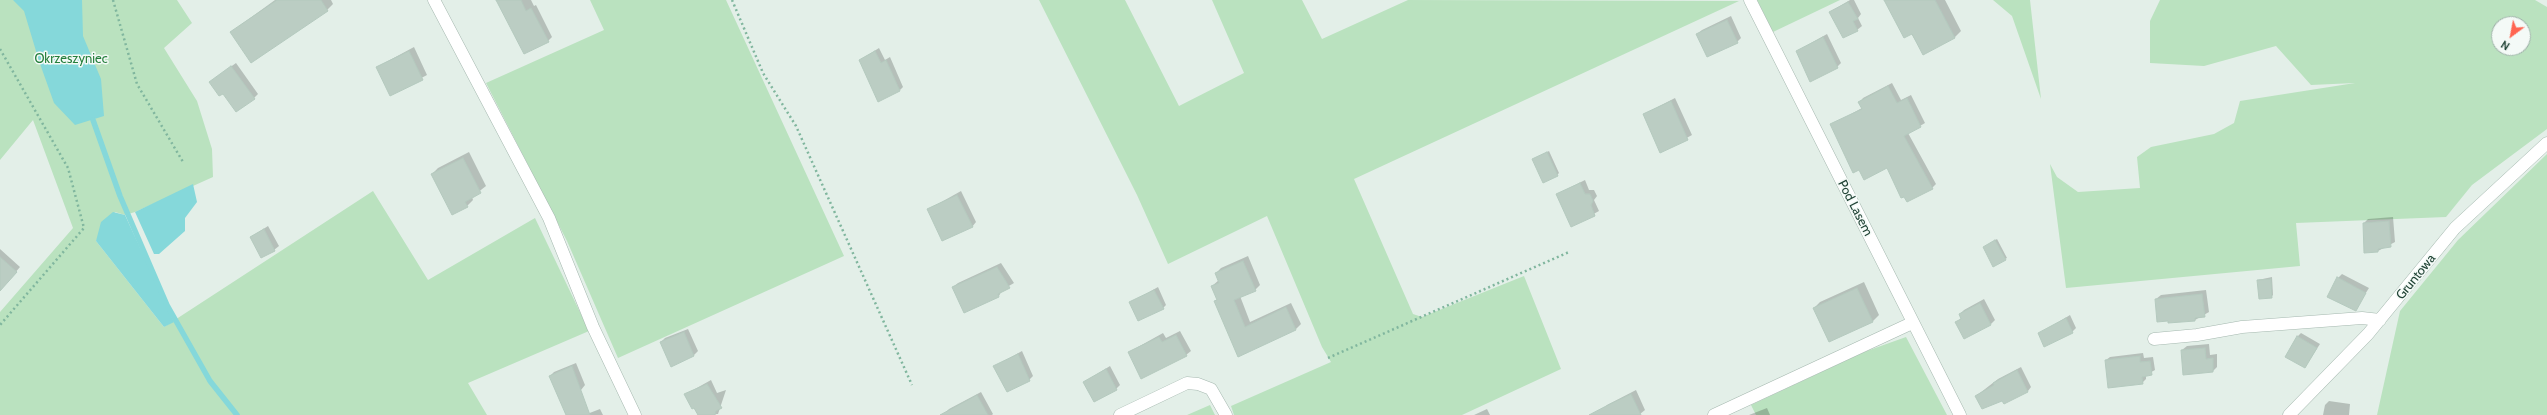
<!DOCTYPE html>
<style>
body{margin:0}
#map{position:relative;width:2547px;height:415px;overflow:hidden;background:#e3efe8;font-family:Cabin,sans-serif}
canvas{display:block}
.north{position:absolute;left:2491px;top:16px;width:40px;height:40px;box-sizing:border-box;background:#f4faf7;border:1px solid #9fb1a9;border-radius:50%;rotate:212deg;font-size:11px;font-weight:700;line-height:16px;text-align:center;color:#204335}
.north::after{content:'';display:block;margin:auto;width:14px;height:18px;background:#ff6551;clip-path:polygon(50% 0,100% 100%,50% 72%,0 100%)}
</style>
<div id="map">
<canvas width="2547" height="415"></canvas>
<div class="north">N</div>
</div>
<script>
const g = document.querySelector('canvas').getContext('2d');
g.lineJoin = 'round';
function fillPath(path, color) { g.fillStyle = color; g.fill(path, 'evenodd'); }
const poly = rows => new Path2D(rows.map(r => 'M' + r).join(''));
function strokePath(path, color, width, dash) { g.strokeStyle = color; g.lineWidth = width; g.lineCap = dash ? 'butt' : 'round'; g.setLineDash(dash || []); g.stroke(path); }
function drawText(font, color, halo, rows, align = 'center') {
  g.font = font + ' Cabin,sans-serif'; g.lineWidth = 3; g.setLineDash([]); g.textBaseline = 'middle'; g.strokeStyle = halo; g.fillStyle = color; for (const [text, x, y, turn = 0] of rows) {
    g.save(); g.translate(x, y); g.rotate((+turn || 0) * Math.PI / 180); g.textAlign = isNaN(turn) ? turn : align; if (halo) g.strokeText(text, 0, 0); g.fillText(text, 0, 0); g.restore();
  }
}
const green = poly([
 [0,0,177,0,192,23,164,48,197,101,212,149,213,177,135,212,125,215,115,212,96,241,164,327,373,191,428,280,535,218,589,331,468,383,487,415,0,415,0,312,73,228,33,120,0,160],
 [590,0,726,0,844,256,618,358,567,241,486,83,604,30],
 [1039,0,1125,0,1179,106,1244,73,1212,0,1302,0,1322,39,1408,0,1739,1,1354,179,1413,314,1422,317,1524,276,1561,369,1462,415,1234,415,1231,406,1331,362,1322,347,1267,216,1168,264,1137,195],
 [1757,0,1840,0,1773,32],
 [1993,0,2030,0,2041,99,2012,16],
 [2160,0,2535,0,2547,7,2547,129,2472,185,2446,217,2296,223,2300,266,2066,288,2050,164,2057,177,2078,192,2140,188,2137,157,2151,147,2214,134,2234,123,2240,101,2355,83,2311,85,2276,46,2204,66,2150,63,2150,21],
 [2499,24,2523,24,2523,48,2499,48],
 [2547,154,2547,415,2377,415,2400,311,2458,240],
 [1906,337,1947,415,1756,415,1751,405,1864,352],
 [1210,405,1215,415,1187,415]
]);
const water = poly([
 [13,0,82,0,83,36,101,79,104,116,75,125,54,103,39,61,24,11],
 [193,184,197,202,185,218,185,231,159,254,154,254,135,212],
 [113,212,125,215,174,322,164,327,96,241,101,222]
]);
const shadow = poly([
 [275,0,331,0,333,4,327,10,231,32],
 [497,0,531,0,534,6,536,5,552,37,548,41],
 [1850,0,1854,0,1861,14,1858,18,1862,26,1857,30,1830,12],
 [1891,0,1945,0,1961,31,1955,37,1923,53],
 [1731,16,1741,38,1737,42,1697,34,1702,30],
 [1827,34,1841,63,1837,67,1797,51],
 [414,47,427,75,391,94,377,67],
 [879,48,885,60,890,57,903,87,900,90,860,60],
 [236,63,258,94,254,98,223,92,215,78],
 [1892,83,1901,100,1911,95,1925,123,1908,133,1936,184,1932,188,1888,167,1859,169,1831,125,1862,108,1860,102,1863,98],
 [1675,98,1692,135,1661,152,1644,114],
 [1549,151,1559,173,1557,175,1534,159],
 [469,152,486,186,472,197,473,200,467,206,432,174,438,168],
 [1585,180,1589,190,1594,190,1597,196,1594,200,1599,211,1572,226,1557,194],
 [961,191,976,222,972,227,929,209],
 [2393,217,2395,242,2378,251,2364,223,2368,219],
 [268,226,279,246,274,250,251,237],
 [1997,239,2007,258,2005,259,1986,246],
 [0,249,20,267,0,290],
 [1248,256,1260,285,1255,290,1240,296,1250,322,1291,303,1301,324,1296,329,1238,356,1215,301,1218,299,1212,286,1219,280,1216,273,1221,268],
 [1001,263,1014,283,1002,290,999,296,953,287,958,283],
 [2342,274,2369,288,2355,310,2338,278],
 [2272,277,2273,295,2271,297,2258,280],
 [1864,282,1879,315,1873,321,1829,341,1814,308,1820,302],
 [1158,287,1166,305,1163,308,1130,303],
 [2206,290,2209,312,2195,320,2156,299,2161,295],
 [1984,299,1995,320,1991,324,1956,322,1962,318,1960,314,1964,310],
 [2070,315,2076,328,2072,332,2039,334],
 [688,329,698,351,693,356,661,342,665,338],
 [1180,331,1191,351,1186,355,1129,352,1163,333,1166,338],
 [2301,333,2320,344,2305,367,2297,337],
 [2209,344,2210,355,2217,354,2217,367,2213,371,2182,350,2187,346],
 [1022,351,1033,376,1029,380,995,366],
 [2143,353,2144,358,2153,357,2155,370,2146,375,2146,379,2142,383,2106,360,2110,357],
 [576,363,585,385,581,390,550,376,554,372],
 [1110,366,1120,385,1116,389,1084,382],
 [2021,367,2031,387,2028,391,2004,403,2002,400,1976,396,1998,379],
 [711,380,717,393,726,390,718,414,698,415,686,394],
 [1636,390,1645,410,1640,414,1606,415,1603,409,1607,405],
 [981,392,993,414,992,415,946,415,945,413,949,409],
 [2329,401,2350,404,2349,415,2323,415,2325,405],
 [1767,408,1770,415,1749,415],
 [600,409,603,415,586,415,587,414],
 [1487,409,1490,415,1474,415]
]);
const stream = poly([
 [93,120,120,196,167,305,210,381,237,415]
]);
const building = poly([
 [277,0,321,0,328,11,251,63,230,32,277,0],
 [496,0,521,0,526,11,531,8,549,42,524,54,496,0],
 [1884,0,1935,0,1955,38,1923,55,1912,34,1904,38,1884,0],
 [1848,2,1858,19,1853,21,1858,31,1843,38,1829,12,1848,2],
 [1727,20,1738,43,1707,57,1696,34,1727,20],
 [1823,37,1838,68,1810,82,1796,51,1823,37],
 [409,51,423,80,390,96,376,67,409,51],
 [875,51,881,63,886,60,900,91,878,102,859,60,875,51],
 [231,66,255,99,236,112,223,94,219,96,209,82,231,66],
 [1888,86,1897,103,1907,98,1921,127,1904,136,1933,189,1907,202,1904,197,1901,198,1887,168,1864,180,1859,170,1853,173,1830,124,1862,109,1858,102,1888,86],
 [1671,101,1688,140,1660,153,1643,114,1671,101],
 [1547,152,1558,176,1543,183,1532,159,1547,152],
 [463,158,481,193,465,202,468,207,452,215,431,174,463,158],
 [1580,183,1585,194,1590,194,1593,201,1591,205,1595,216,1571,227,1556,194,1580,183],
 [957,195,973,227,942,241,927,209,957,195],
 [2389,221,2391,247,2378,249,2378,252,2364,253,2363,223,2389,221],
 [264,229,275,251,261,258,250,237,264,229],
 [1995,240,2006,260,1993,267,1983,247,1995,240],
 [0,257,17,272,0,291,0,257],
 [1243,261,1256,291,1234,300,1245,327,1286,307,1296,330,1238,357,1214,301,1217,300,1211,286,1219,283,1215,273,1243,261],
 [997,267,1010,288,998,294,999,297,964,313,952,287,997,267],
 [2337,277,2366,293,2356,311,2327,297,2337,277],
 [2271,279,2272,298,2259,299,2257,280,2271,279],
 [1857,288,1873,322,1829,342,1813,308,1857,288],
 [1154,290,1164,309,1138,321,1129,302,1154,290],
 [2202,294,2205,317,2195,318,2195,321,2168,323,2168,321,2157,322,2155,299,2202,294],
 [1980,303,1991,325,1964,339,1955,322,1961,319,1959,314,1980,303],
 [2066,318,2073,333,2044,347,2038,333,2066,318],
 [684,332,694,356,671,367,660,342,684,332],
 [1176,335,1187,356,1141,379,1128,352,1159,337,1162,342,1176,335],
 [2297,336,2317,348,2305,368,2285,357,2297,336],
 [2205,348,2206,359,2213,358,2213,372,2183,375,2181,350,2205,348],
 [1018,354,1030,381,1007,392,993,366,1018,354],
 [2140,356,2140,362,2150,361,2152,375,2142,377,2143,384,2108,388,2105,360,2140,356],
 [572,366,590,415,566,415,549,376,572,366],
 [1106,369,1117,390,1094,402,1083,382,1106,369],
 [2017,370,2028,392,2004,404,2002,401,1982,409,1975,396,1994,385,1993,383,2017,370],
 [707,384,722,408,716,411,715,415,698,415,694,408,692,409,684,394,707,384],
 [1631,394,1641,415,1589,415,1610,404,1631,394],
 [977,395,988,415,940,415,977,395]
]);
const path = poly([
 [113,0,137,84,183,162],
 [732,0,763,73,796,126,912,385],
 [0,49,68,168,84,228,0,325],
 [1328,358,1569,252]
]);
const minor = poly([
 [434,0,549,218,593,327,635,415],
 [1750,0,1960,415],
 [2154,339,2197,335,2242,327,2362,318,2380,320],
 [1120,415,1187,383,1198,384,1211,389,1226,415],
 [1714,415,1912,323],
 [2289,415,2368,334,2455,228,2547,143]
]);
const parkNames = [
 ["Okrzeszyniec",71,59]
];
const streetNames = [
 ["Pod Lasem",1855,208,63],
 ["Gruntowa",2416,277,-51]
];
fillPath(green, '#bae2bf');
fillPath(water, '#85d8da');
fillPath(shadow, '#0003');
strokePath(stream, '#85d8da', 5.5);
fillPath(building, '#bbcdc3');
strokePath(building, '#b4c9be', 1);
strokePath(minor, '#a5b8af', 13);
strokePath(path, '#80b69e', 2.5, [2, 3]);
strokePath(minor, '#fff', 12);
drawText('13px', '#257f3c', '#f4faf7', parkNames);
drawText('13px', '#204335', '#f4faf7', streetNames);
</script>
